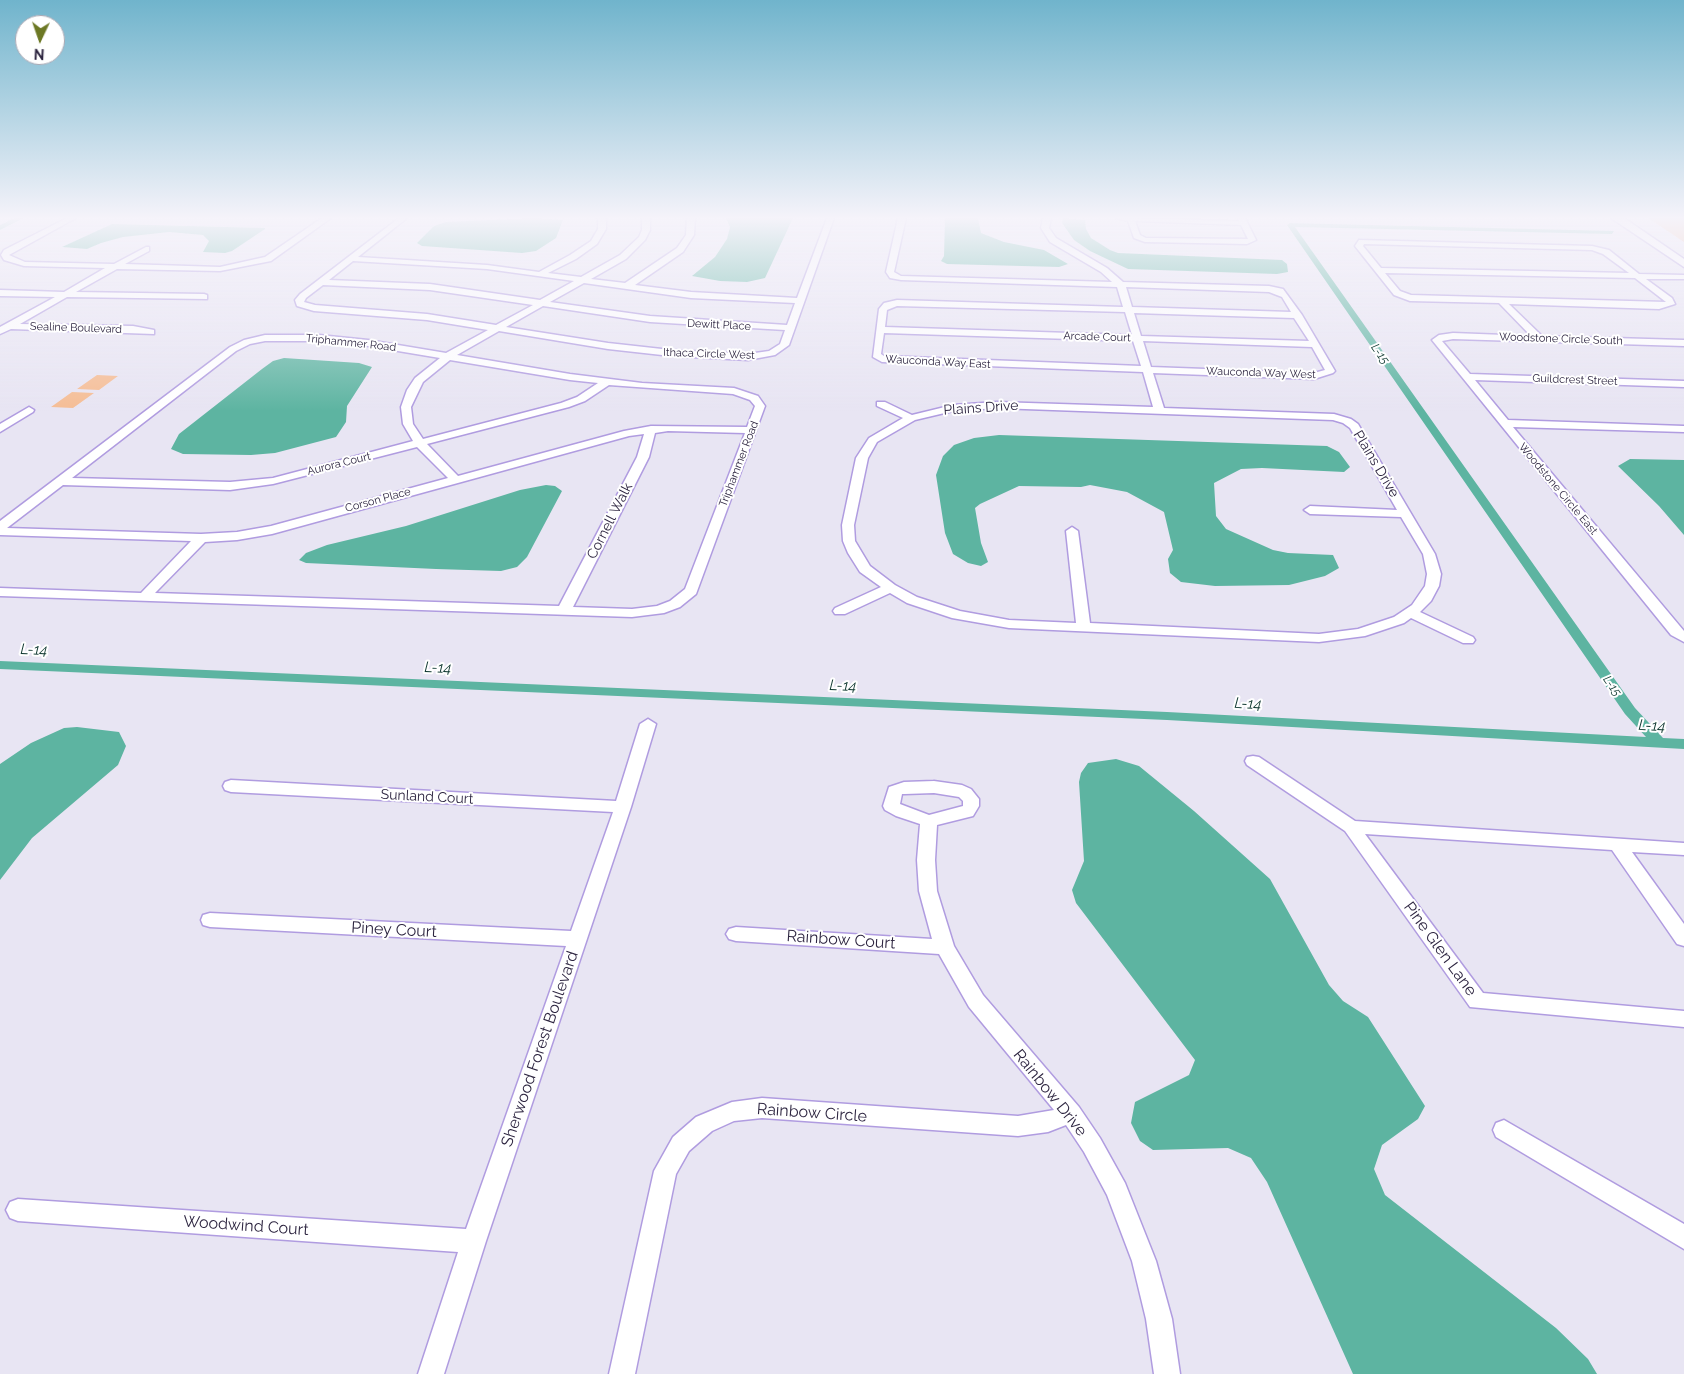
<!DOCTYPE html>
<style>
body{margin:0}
#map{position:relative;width:1684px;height:1374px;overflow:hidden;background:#e8e5f3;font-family:Raleway,sans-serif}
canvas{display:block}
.north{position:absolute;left:15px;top:15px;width:50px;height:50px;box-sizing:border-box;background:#fff;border:1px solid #aba8b3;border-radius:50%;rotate:183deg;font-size:14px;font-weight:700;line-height:20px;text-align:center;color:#2d2540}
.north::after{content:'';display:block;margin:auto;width:18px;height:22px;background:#6c7824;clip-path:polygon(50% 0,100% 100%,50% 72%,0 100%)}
</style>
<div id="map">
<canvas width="1684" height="1374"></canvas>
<div class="north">N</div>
</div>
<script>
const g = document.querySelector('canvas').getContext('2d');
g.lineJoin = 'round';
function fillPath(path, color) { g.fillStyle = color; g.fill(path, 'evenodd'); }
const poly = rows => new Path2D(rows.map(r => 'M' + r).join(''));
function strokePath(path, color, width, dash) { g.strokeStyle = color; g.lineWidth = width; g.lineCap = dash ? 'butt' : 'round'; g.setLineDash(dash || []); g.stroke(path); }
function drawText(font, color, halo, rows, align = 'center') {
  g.font = font + ' Raleway,sans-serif'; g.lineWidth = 4; g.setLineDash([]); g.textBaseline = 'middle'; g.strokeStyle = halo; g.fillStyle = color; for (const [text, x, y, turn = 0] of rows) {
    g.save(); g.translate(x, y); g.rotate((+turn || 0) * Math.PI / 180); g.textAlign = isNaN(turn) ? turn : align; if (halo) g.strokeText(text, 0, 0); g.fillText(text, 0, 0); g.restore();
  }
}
const green = poly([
 [1648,218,1684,218,1684,242],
 [97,375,118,376,99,390,77,389],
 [72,392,94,393,73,408,51,407]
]);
const water = poly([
 [534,218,563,220,556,238,536,251,522,253,422,246,417,243,434,226,446,222],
 [726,218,793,218,765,278,747,282,720,281,692,276,715,257,727,239,730,227],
 [945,218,978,218,981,233,1004,242,1044,250,1068,264,1059,267,947,264,941,261,944,256],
 [1063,218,1085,220,1086,229,1091,238,1110,250,1118,253,1282,260,1287,264,1288,272,1277,274,1128,269,1090,251,1074,240,1062,223],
 [112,224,265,228,265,229,232,251,225,253,203,252,209,241,203,235,169,232,123,237,101,243,87,249,62,247],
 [284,358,359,363,372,367,347,406,346,422,336,437,275,453,251,455,183,454,171,449,179,434,262,369,273,361],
 [999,435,1327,446,1339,452,1350,467,1344,472,1262,468,1241,469,1214,483,1216,516,1226,529,1273,550,1288,553,1333,555,1339,568,1325,576,1289,585,1215,586,1181,582,1170,573,1168,559,1173,550,1164,512,1127,492,1090,485,1081,487,1019,486,980,504,975,508,981,543,988,562,981,566,968,563,953,554,945,533,936,475,943,456,954,445,974,438],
 [1630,459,1684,460,1684,535,1659,506,1618,466],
 [546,485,555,486,562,491,527,557,517,567,501,571,436,569,306,563,299,560,306,553,327,545,406,526,520,490],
 [77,727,119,732,126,746,118,765,32,838,0,880,0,764,31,743,64,728],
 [1116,759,1139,766,1194,811,1270,879,1329,985,1343,1001,1368,1017,1425,1106,1418,1119,1382,1145,1374,1169,1385,1195,1556,1328,1588,1359,1597,1374,1353,1374,1267,1182,1251,1158,1228,1148,1153,1150,1140,1141,1131,1123,1135,1102,1189,1075,1195,1060,1076,903,1072,890,1084,861,1079,782,1081,773,1088,763]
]);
const canal = poly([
 [15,218,24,218,0,230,0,225,15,218],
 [1290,223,1614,231,1612,234,1295,227,1635,708,1663,738,1684,739,1684,749,1167,720,0,669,0,661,1167,712,1646,737,1625,714,1287,225,1290,223]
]);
const minor = poly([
 [67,218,76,218,9,255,25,262,114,264,146,247,149,247,149,251,125,264,220,267,265,257,322,218,331,218,271,261,220,271,117,269,76,292,204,294,207,295,207,299,67,297,20,324,133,326,154,330,154,334,11,329,0,334,0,327,55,297,0,296,0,290,64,292,105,268,24,266,4,260,1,255,4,250,67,218],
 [399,218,407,218,358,257,487,265,539,272,570,255,591,241,598,229,598,218,606,218,606,229,597,244,576,259,548,273,581,277,620,255,639,237,642,230,642,218,650,218,650,230,645,240,626,259,591,279,625,283,677,248,686,235,687,218,695,218,694,235,683,252,635,285,691,292,797,298,827,218,834,218,789,345,775,355,748,360,671,356,608,349,499,331,457,355,570,374,642,383,734,388,758,396,765,406,696,594,680,607,664,613,632,617,0,596,0,588,141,593,191,541,0,535,0,521,230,347,244,340,265,335,319,335,368,340,446,353,488,330,427,320,314,311,297,306,295,300,300,294,399,218],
 [353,261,487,269,574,281,540,300,430,284,329,280,353,261],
 [584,283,691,298,795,303,787,325,650,316,550,302,584,283],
 [323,285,430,290,533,305,496,325,427,314,315,305,304,302,306,298,323,285],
 [543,306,650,322,785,330,780,344,769,351,748,354,671,350,608,343,506,327,543,306],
 [265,341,319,341,368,346,440,358,415,378,407,390,401,407,403,424,413,441,273,478,230,482,72,478,236,351,250,344,265,341],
 [450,360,570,380,598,383,577,397,561,403,423,439,413,424,411,407,423,382,450,360],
 [609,385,733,394,750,400,755,406,747,427,651,426,624,431,458,476,427,444,569,407,585,401,609,385],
 [668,431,745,433,685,589,670,601,657,606,632,609,573,607,649,457,655,433,668,431],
 [644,434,637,457,559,606,155,593,205,542,237,540,272,534,629,436,644,434],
 [417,447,448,478,271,526,237,532,201,534,7,528,63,485,230,490,273,484,417,447],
 [898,218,906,218,894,272,901,276,1112,282,1101,272,1050,242,1041,228,1043,218,1051,218,1049,228,1056,238,1107,268,1123,282,1269,286,1283,289,1302,315,1335,371,1333,373,1314,379,1153,373,1164,408,1334,414,1351,419,1358,424,1435,554,1441,574,1439,586,1431,601,1420,612,1473,637,1475,640,1473,643,1463,643,1411,618,1404,623,1365,636,1319,642,1009,628,952,618,907,603,890,593,845,614,835,614,833,611,835,608,881,587,860,572,848,553,843,541,842,525,856,458,869,438,903,418,877,406,877,402,885,402,912,415,953,405,997,402,1153,407,1143,372,882,362,873,357,879,309,884,303,897,300,1123,307,1117,287,901,280,890,278,886,272,898,218],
 [1126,287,1269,292,1282,297,1291,312,1132,307,1126,287],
 [897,306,1125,312,1132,335,885,327,887,310,897,306],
 [1134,313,1294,318,1309,341,1141,336,1134,313],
 [884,333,1133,341,1141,366,884,356,881,354,884,333],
 [1143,341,1312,347,1325,370,1314,373,1151,367,1143,341],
 [997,408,1333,420,1343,423,1350,428,1397,510,1310,506,1304,510,1310,514,1401,517,1423,554,1427,574,1425,586,1412,605,1394,617,1358,629,1319,634,1090,623,1078,531,1072,527,1066,531,1076,623,1009,620,960,611,917,597,895,585,870,566,855,541,854,525,868,458,877,442,915,420,953,411,997,408],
 [1116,218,1239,221,1238,218,1245,218,1256,240,1247,244,1145,242,1134,238,1128,221,1116,218],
 [1135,221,1241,225,1248,239,1146,238,1140,235,1135,221],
 [1359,240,1592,246,1609,250,1639,274,1684,275,1684,279,1646,279,1672,298,1675,304,1659,309,1509,304,1542,336,1684,340,1684,346,1453,339,1442,341,1470,374,1684,381,1684,387,1475,380,1508,420,1684,426,1684,432,1513,427,1684,631,1684,642,1671,635,1432,340,1439,335,1453,333,1531,336,1499,303,1410,301,1394,295,1355,246,1359,240],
 [1364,244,1592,250,1603,254,1629,273,1381,268,1363,246,1364,244],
 [1385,273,1635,278,1666,302,1411,295,1400,291,1385,273],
 [29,407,34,410,33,412,0,432,0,424,29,407],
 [648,719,656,724,631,807,486,1241,444,1374,418,1374,458,1252,18,1221,10,1218,6,1210,10,1202,18,1199,466,1229,566,946,210,927,203,925,201,920,203,915,210,913,571,931,613,812,231,792,225,790,223,786,225,782,231,780,616,801,640,724,648,719],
 [1253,756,1259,757,1355,821,1684,843,1684,855,1632,852,1684,924,1684,946,1677,944,1612,850,1365,834,1483,993,1684,1011,1684,1027,1470,1007,1345,831,1247,765,1245,761,1247,757,1253,756],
 [934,781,962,785,971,789,979,799,979,806,973,816,937,825,935,860,937,891,954,946,983,995,1079,1107,1100,1138,1125,1183,1156,1261,1172,1319,1180,1374,1154,1374,1146,1319,1132,1261,1107,1195,1084,1152,1066,1125,1048,1132,1018,1136,762,1118,734,1121,712,1131,689,1151,676,1174,635,1374,609,1374,654,1171,673,1137,696,1117,732,1102,762,1098,1018,1116,1054,1110,969,1007,939,954,736,941,729,939,726,934,729,929,736,927,932,939,919,891,917,860,920,824,896,816,885,810,883,806,889,787,904,782,934,781],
 [934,793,959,797,963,801,963,806,929,815,900,804,902,794,905,794,934,793],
 [1504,1120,1684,1224,1684,1249,1496,1137,1493,1130,1496,1123,1504,1120]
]);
const secondary = poly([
 [1611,218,1624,218,1684,259,1684,267,1611,218]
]);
const farStreetnames = [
 ["Dewitt Place",719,325,3],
 ["Sealine Boulevard",76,328,2],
 ["Arcade Court",1097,337,2],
 ["Woodstone Circle South",1561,339,2],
 ["Triphammer Road",351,343,6],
 ["Ithaca Circle West",709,354,2],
 ["Wauconda Way East",938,362,3],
 ["Wauconda Way West",1261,373,2],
 ["Guildcrest Street",1575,380,2],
 ["Aurora Court",339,464,-14],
 ["Triphammer Road",739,464,-69],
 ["Woodstone Circle East",1558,489,50],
 ["Corson Place",378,500,-15]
];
const farWaternames = [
 ["L-15",1380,354,55],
 ["L-15",1612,686,55]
];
const streetNames = [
 ["Plains Drive",981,408,-4],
 ["Plains Drive",1376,464,59],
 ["Cornell Walk",610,521,-63],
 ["Sunland Court",427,797,3]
];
const waterNames = [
 ["L-14",34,650,2],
 ["L-14",438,668,2],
 ["L-14",843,686,2],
 ["L-14",1248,704,3],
 ["L-14",1652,726,3]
];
const nearStreetnames = [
 ["Piney Court",394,930,3],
 ["Rainbow Court",841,940,4],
 ["Pine Glen Lane",1440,949,54],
 ["Sherwood Forest Boulevard",540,1049,-71],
 ["Rainbow Drive",1050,1093,51],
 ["Rainbow Circle",812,1113,4],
 ["Woodwind Court",246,1226,4]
];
fillPath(green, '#f5bd95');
fillPath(water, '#5db4a1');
fillPath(canal, '#5db4a1');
strokePath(minor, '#b09ce0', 3);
strokePath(secondary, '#b09ce0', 3);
fillPath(minor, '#fff');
fillPath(secondary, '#fff');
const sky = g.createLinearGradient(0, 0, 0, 411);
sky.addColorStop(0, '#70b4cc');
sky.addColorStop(0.53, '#f5f3fa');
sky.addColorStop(1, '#f5f3fa00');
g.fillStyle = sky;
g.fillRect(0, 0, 1684, 411);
drawText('11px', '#2d2540', '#fff', farStreetnames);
drawText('italic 12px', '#0f3830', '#fff', farWaternames);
drawText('14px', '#2d2540', '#fff', streetNames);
drawText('italic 15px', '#0f3830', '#fff', waterNames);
drawText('16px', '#2d2540', '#fff', nearStreetnames);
</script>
